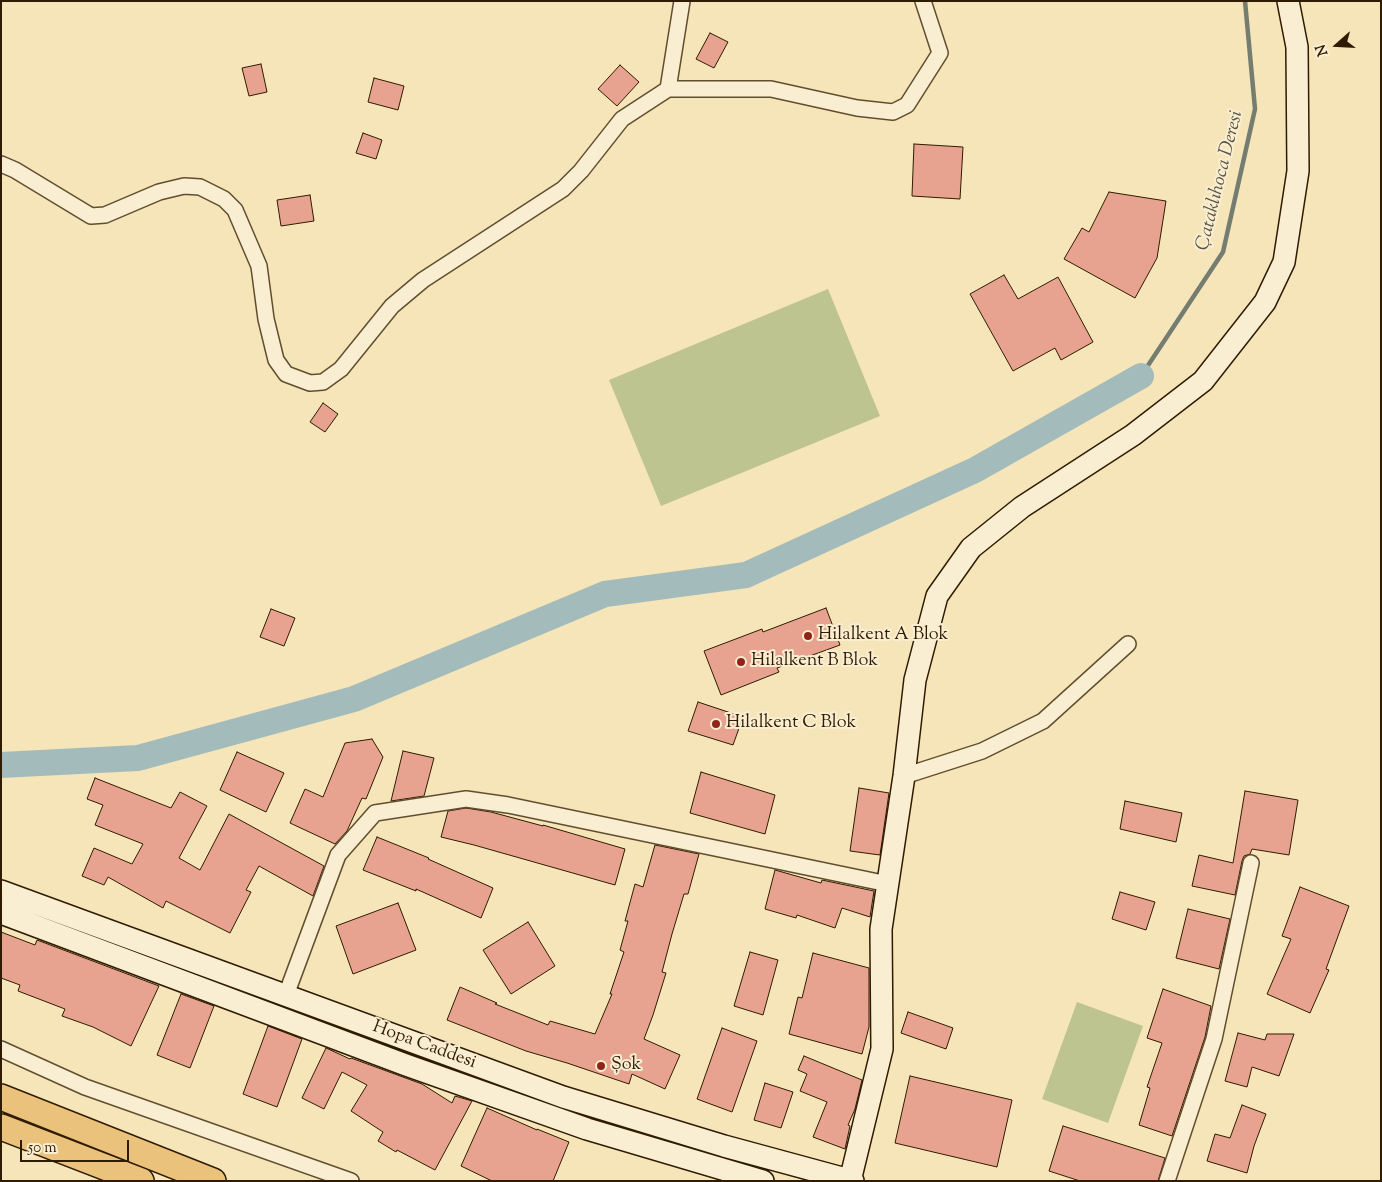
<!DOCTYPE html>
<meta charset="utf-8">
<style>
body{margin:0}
#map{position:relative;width:1382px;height:1182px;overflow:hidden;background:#f6e5b9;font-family:"Sorts Mill Goudy",serif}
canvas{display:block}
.frame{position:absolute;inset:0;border:2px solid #2f1b00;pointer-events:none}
.north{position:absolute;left:1312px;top:20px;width:50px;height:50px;-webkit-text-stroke:4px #f9eed2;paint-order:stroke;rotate:251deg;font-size:14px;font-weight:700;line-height:20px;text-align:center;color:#2f1b00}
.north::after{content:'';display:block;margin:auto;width:18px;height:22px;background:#2f1b00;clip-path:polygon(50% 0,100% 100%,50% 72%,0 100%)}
.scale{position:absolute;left:20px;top:1140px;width:109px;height:22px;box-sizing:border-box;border:2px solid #2f1b00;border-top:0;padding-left:6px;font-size:15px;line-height:18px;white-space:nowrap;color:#2f1b00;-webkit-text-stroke:4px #f9eed2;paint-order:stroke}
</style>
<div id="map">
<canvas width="1382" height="1182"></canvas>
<div class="frame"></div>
<div class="north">N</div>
<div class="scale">50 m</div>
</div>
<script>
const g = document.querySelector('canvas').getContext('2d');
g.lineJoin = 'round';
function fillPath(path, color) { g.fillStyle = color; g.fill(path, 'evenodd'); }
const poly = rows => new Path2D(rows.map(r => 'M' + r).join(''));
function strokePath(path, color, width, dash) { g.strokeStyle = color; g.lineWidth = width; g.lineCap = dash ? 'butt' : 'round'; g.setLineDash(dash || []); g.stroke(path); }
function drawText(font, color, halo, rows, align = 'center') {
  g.font = font + ' "Sorts Mill Goudy",serif'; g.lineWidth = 4; g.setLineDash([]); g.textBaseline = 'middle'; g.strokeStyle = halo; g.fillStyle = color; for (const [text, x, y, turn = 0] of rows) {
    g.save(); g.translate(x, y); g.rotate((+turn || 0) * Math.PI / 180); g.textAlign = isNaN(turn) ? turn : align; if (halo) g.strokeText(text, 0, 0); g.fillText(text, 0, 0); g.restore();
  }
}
const green = poly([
 [828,289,880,416,661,506,609,380],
 [1077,1002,1143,1026,1108,1123,1042,1099]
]);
const stream = poly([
 [1141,376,1223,252,1255,109,1245,1]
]);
const river = poly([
 [1,765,138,758,354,699,605,594,746,575,975,470,1141,376]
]);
const building = poly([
 [710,33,728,42,714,68,696,59,710,33],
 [261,64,267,92,249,96,242,68,261,64],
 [620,65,639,82,617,106,598,89,620,65],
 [374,78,404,86,398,110,368,102,374,78],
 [363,133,382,140,376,159,356,153,363,133],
 [914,144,963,147,960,199,912,196,914,144],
 [1109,192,1166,201,1157,258,1135,298,1064,259,1082,228,1089,232,1109,192],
 [310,195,314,221,281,226,277,200,310,195],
 [1004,275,1018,299,1058,277,1093,342,1061,360,1055,348,1013,371,970,294,1004,275],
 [323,403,338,414,325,432,310,422,323,403],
 [826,608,840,645,777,668,779,672,721,695,704,651,762,629,763,632,826,608],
 [271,609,295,618,284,646,260,637,271,609],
 [698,702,743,717,733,745,688,731,698,702],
 [372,739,383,757,366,799,362,798,347,831,335,844,290,823,305,789,323,797,345,743,372,739],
 [403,751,434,758,424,796,391,801,403,751],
 [237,752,284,773,266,812,220,790,237,752],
 [701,772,775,795,765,834,690,813,701,772],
 [95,778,171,808,180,792,207,806,179,858,200,870,229,814,324,866,313,896,259,866,246,890,251,892,230,933,166,901,163,908,108,877,104,885,82,876,94,848,132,864,143,844,95,825,103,805,87,799,95,778],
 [859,788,889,793,880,855,850,851,859,788],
 [1245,791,1298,800,1289,855,1252,849,1250,854,1244,856,1242,861,1235,895,1192,886,1199,855,1233,863,1245,791],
 [1125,801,1182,813,1176,842,1120,829,1125,801],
 [466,808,491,812,543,826,543,825,625,849,615,885,474,845,441,837,448,811,466,808],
 [377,837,429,858,428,859,493,888,481,918,416,889,416,891,363,870,377,837],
 [655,845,699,854,688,894,684,894,672,934,662,972,666,973,653,1015,644,1039,680,1055,665,1089,632,1074,629,1084,567,1063,526,1051,447,1020,460,987,497,1003,495,1004,548,1025,550,1021,595,1034,612,994,610,994,624,952,620,950,628,921,625,921,635,884,643,887,655,845],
 [775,870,821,883,822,880,874,891,870,917,842,908,835,928,797,915,796,918,765,909,775,870],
 [1300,887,1349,906,1326,969,1329,970,1310,1013,1267,994,1291,939,1282,936,1300,887],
 [1120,892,1155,902,1146,930,1112,919,1120,892],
 [398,903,416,950,353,974,336,926,398,903],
 [1188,909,1230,919,1219,969,1176,958,1188,909],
 [528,922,555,966,511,994,483,950,528,922],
 [1,932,35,945,37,940,159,986,131,1046,93,1027,62,1016,65,1009,18,991,20,985,1,978,1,932],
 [750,952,778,960,763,1015,734,1006,750,952],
 [813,953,869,968,869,1027,862,1054,789,1034,798,997,802,998,813,953],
 [1163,989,1211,1006,1205,1037,1172,1136,1139,1125,1150,1088,1147,1087,1162,1043,1147,1038,1163,989],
 [181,994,214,1006,190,1068,157,1055,181,994],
 [908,1012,953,1028,946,1049,901,1033,908,1012],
 [268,1026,302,1039,277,1107,243,1094,268,1026],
 [722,1028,757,1041,732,1112,697,1099,722,1028],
 [1238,1033,1265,1040,1267,1034,1294,1034,1279,1076,1252,1067,1247,1087,1225,1081,1238,1033],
 [326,1048,350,1059,351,1058,422,1084,452,1103,455,1096,472,1101,435,1170,397,1150,396,1152,378,1141,383,1132,351,1111,367,1085,342,1072,324,1109,302,1098,326,1048],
 [804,1056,862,1080,855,1109,848,1125,850,1126,845,1149,813,1137,827,1102,800,1091,807,1074,798,1070,804,1056],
 [910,1076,1012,1100,997,1167,895,1143,910,1076],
 [765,1083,793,1092,781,1128,754,1120,765,1083],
 [1242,1105,1266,1114,1254,1146,1247,1173,1207,1161,1215,1134,1230,1138,1242,1105],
 [487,1108,537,1130,537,1129,569,1142,553,1181,492,1181,461,1166,487,1108],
 [1063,1126,1165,1158,1158,1181,1080,1181,1049,1171,1063,1126]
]);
const minor = poly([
 [668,89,682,1],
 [1,164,15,170,91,216,105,215,159,192,184,186,200,187,224,199,235,210,259,266,266,319,276,360,286,374,310,383,323,382,341,369,392,306,423,280,563,189,581,171,622,119,668,89,771,89,857,108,893,112,907,105,940,53,923,1],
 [904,776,982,751,1043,721,1128,644],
 [286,995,338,855,375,813,466,799,508,805,888,884],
 [1,1049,85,1087,351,1181],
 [1167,1181,1214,1039,1251,863]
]);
const secondary = poly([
 [1,891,563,1097,724,1146,853,1181],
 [1,913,406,1065,587,1129,763,1181],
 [850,1181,882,1049,881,929,904,776,915,680,937,596,971,548,1022,507,1133,435,1203,381,1265,302,1284,262,1298,171,1297,47,1288,1]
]);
const trunk = poly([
 [1,1097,213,1181],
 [1,1127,141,1181]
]);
const markers = [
 [808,636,5,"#8f2418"],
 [741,662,5,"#8f2418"],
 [716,724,5,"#8f2418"],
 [601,1066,5,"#8f2418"]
];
const poiNames = [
 ["Hilalkent A Blok",818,636],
 ["Hilalkent B Blok",751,662],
 ["Hilalkent C Blok",726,724],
 ["Şok",611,1066]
];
const streetNames = [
 ["Hopa Caddesi",424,1046,20]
];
const waterNames = [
 ["Çataklıhoca Deresi",1221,181,-76]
];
fillPath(green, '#bdc48f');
strokePath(stream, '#757c70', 4.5);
strokePath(river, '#a3bcbb', 26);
fillPath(building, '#e8a390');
strokePath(building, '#2f1b00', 1);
strokePath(minor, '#614e2e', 18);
strokePath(secondary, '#2f1b00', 24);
strokePath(trunk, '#2f1b00', 28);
strokePath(minor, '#f9eed2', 15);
strokePath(secondary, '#f9eed2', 21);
strokePath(trunk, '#ebc27c', 25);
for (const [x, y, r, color] of markers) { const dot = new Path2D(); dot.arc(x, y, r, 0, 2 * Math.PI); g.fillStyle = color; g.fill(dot); strokePath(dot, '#f9eed2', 2); }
drawText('18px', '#2f1b00', '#f9eed2', poiNames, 'left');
drawText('18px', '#2f1b00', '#f9eed2', streetNames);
drawText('italic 19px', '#585341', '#f9eed2', waterNames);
</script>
